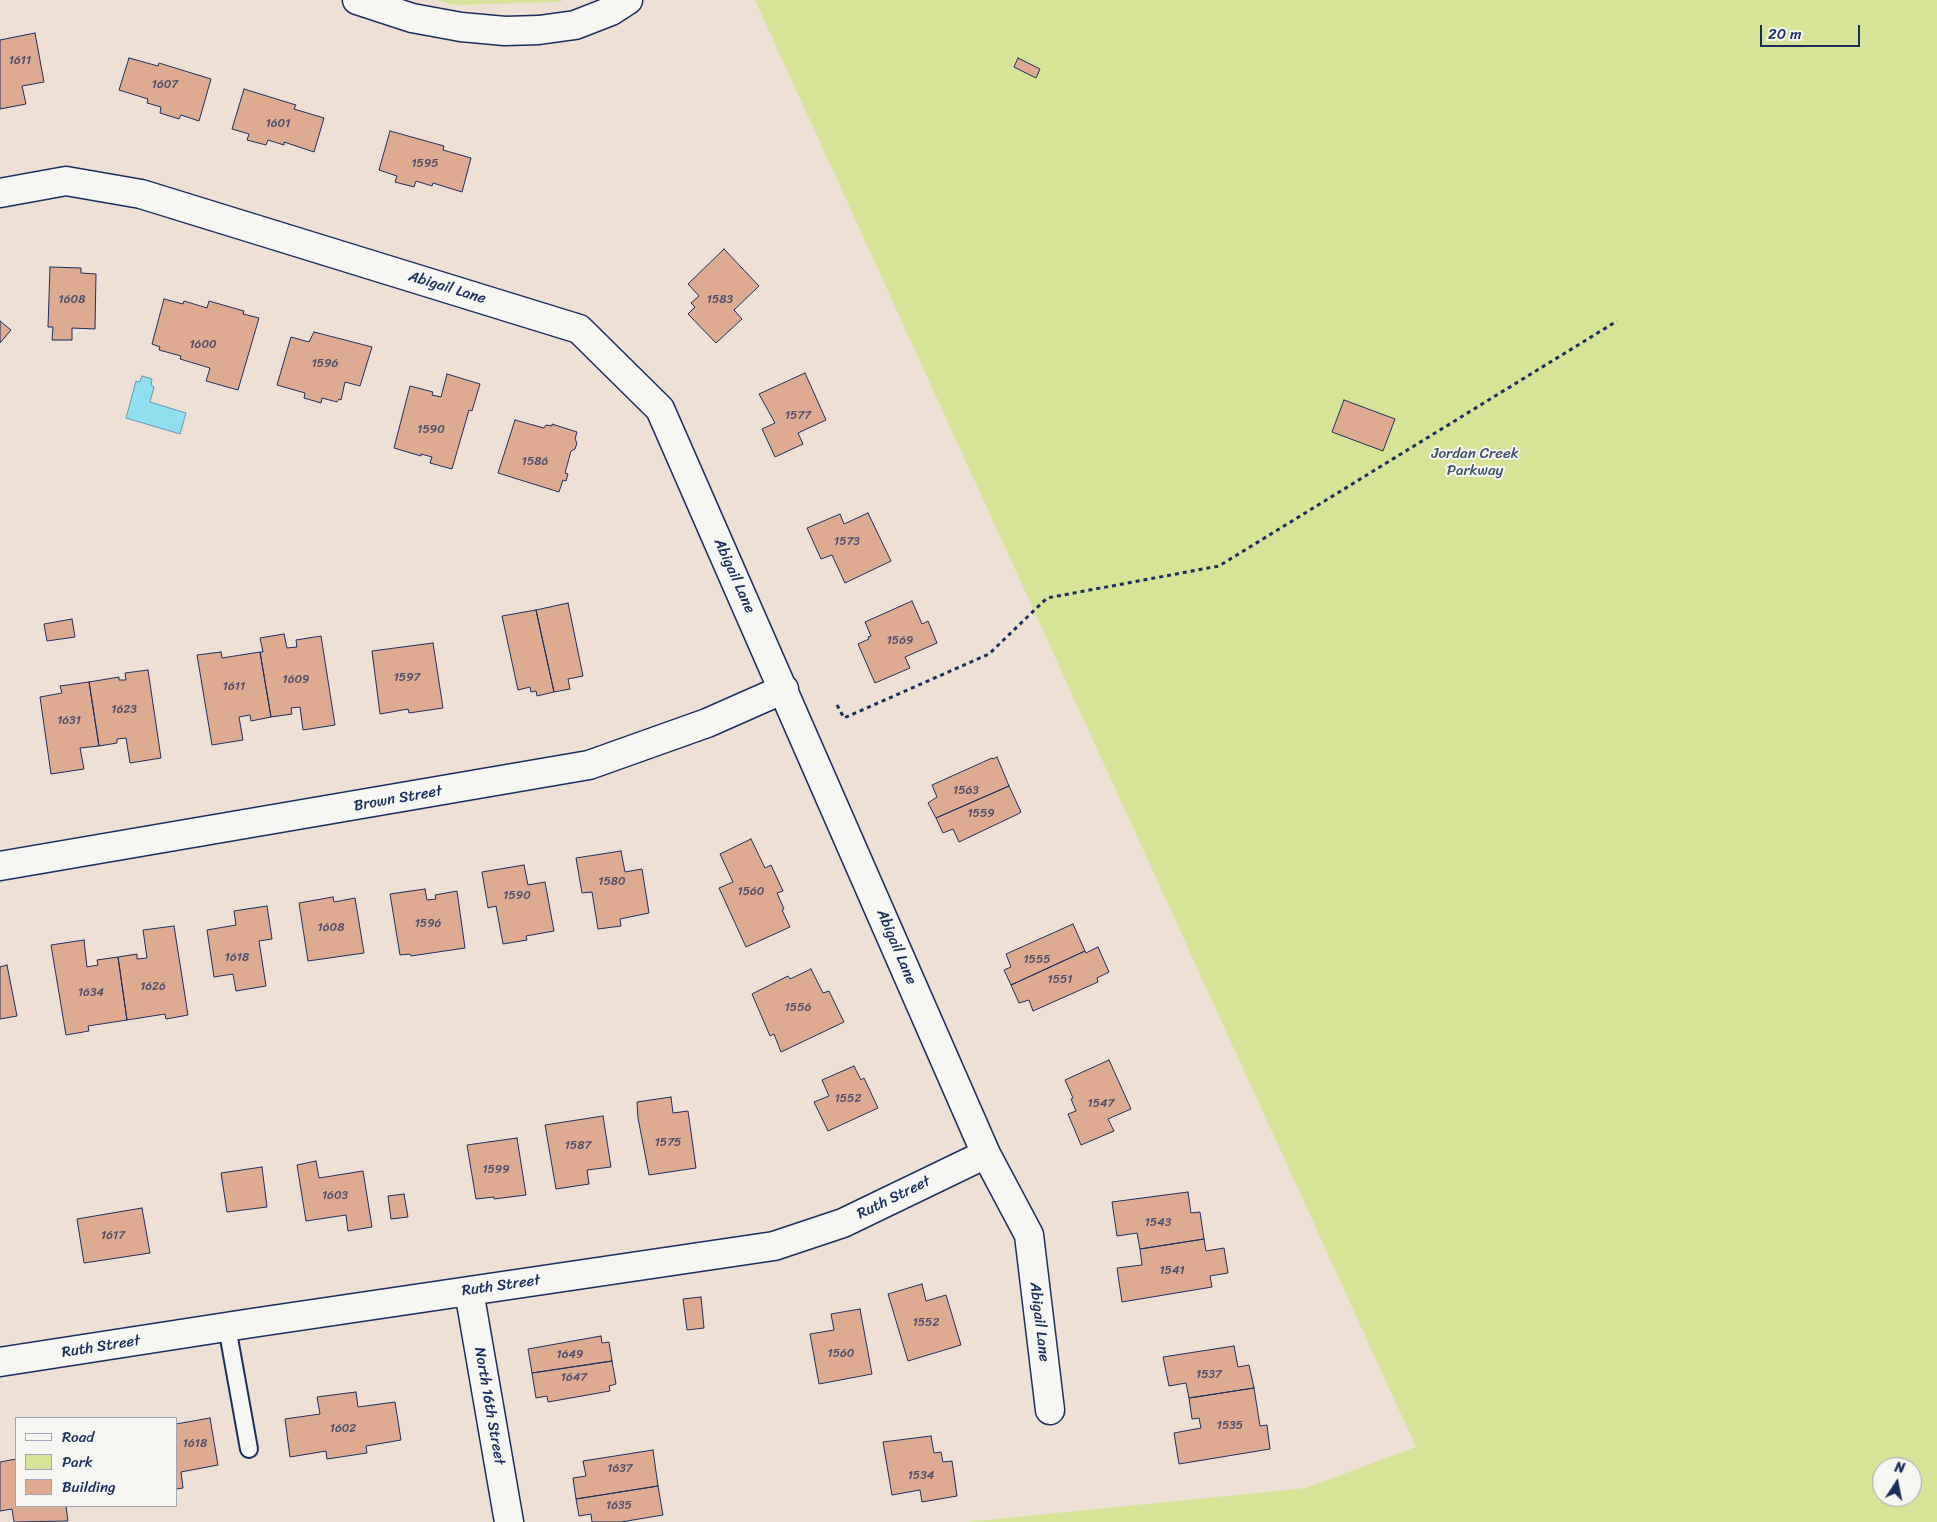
<!DOCTYPE html>
<style>
body{margin:0}
#map{position:relative;width:1937px;height:1522px;overflow:hidden;background:#efe0d5;font-family:Sriracha,sans-serif}
canvas{display:block}
.legend{position:absolute;left:15px;top:1417px;width:162px;height:90px;box-sizing:border-box;background:#f6f6f2;border:1px solid #9ea6b7;margin:0;padding:6px 9px;list-style:none;font-size:15px;color:#1b2f5e}
.legend li{display:flex;align-items:center;gap:10px;height:25px}
.legend b{width:25px;border:1px solid #9ea6b7}
.north{position:absolute;left:1872px;top:1457px;width:50px;height:50px;box-sizing:border-box;background:#f6f6f2;border:1px solid #9ea6b7;border-radius:50%;rotate:11deg;font-size:14px;font-weight:700;line-height:20px;text-align:center;color:#1b2f5e}
.north::after{content:'';display:block;margin:auto;width:18px;height:22px;background:#1b2f5e;clip-path:polygon(50% 0,100% 100%,50% 72%,0 100%)}
.scale{position:absolute;left:1760px;top:25px;width:100px;height:22px;box-sizing:border-box;border:2px solid #1b2f5e;border-top:0;padding-left:6px;font-size:15px;line-height:18px;white-space:nowrap;color:#1b2f5e;-webkit-text-stroke:4px #f6f6f2;paint-order:stroke}
</style>
<div id="map">
<canvas width="1937" height="1522"></canvas>
<ul class="legend">
<li><b style="height:6px;background:#f6f6f2"></b>Road</li>
<li><b style="height:14px;background:#d7e396"></b>Park</li>
<li><b style="height:14px;background:#deab91"></b>Building</li>
</ul>
<div class="north">N</div>
<div class="scale">20 m</div>
</div>
<script>
const g = document.querySelector('canvas').getContext('2d');
g.lineJoin = 'round';
function fillPath(path, color) { g.fillStyle = color; g.fill(path, 'evenodd'); }
const poly = rows => new Path2D(rows.map(r => 'M' + r).join(''));
function strokePath(path, color, width, dash) { g.strokeStyle = color; g.lineWidth = width; g.lineCap = dash ? 'butt' : 'round'; g.setLineDash(dash || []); g.stroke(path); }
function drawText(font, color, halo, rows, align = 'center') {
  g.font = font + ' Sriracha,sans-serif'; g.lineWidth = 4; g.setLineDash([]); g.textBaseline = 'middle'; g.strokeStyle = halo; g.fillStyle = color; for (const [text, x, y, turn = 0] of rows) {
    g.save(); g.translate(x, y); g.rotate((+turn || 0) * Math.PI / 180); g.textAlign = isNaN(turn) ? turn : align; if (halo) g.strokeText(text, 0, 0); g.fillText(text, 0, 0); g.restore();
  }
}
const green = poly([
 [437,0,564,0,559,2,453,5],
 [755,0,1937,0,1937,1522,966,1522,1306,1488,1416,1447],
 [1882,1467,1912,1467,1912,1497,1882,1497]
]);
const water = poly([
 [142,376,152,379,151,385,154,387,150,402,186,413,180,434,126,418,136,381,140,382,142,376]
]);
const building = poly([
 [35,33,44,82,22,86,26,104,0,109,0,40,35,33],
 [129,58,158,66,159,63,211,79,199,121,181,115,179,119,160,113,161,107,147,103,148,99,119,90,129,58],
 [1018,58,1040,69,1036,78,1014,67,1018,58],
 [244,89,296,105,294,109,324,118,314,152,284,142,284,145,268,140,266,145,247,140,249,134,232,129,244,89],
 [390,131,444,146,443,150,471,158,462,192,433,183,432,186,416,181,414,187,395,182,397,176,379,170,390,131],
 [724,249,759,286,734,310,742,319,716,343,688,314,695,307,691,303,699,296,688,284,724,249],
 [50,267,81,268,81,273,96,274,95,329,72,328,72,340,52,340,53,327,48,327,50,267],
 [164,299,183,304,184,301,207,308,209,301,244,311,243,314,259,318,238,390,206,381,210,368,180,359,181,356,159,350,160,347,152,344,164,299],
 [0,321,11,330,0,343,0,321],
 [314,332,372,347,360,386,345,382,341,400,339,399,337,402,322,398,321,403,304,398,305,393,277,385,291,337,309,342,314,332],
 [805,373,826,420,798,433,803,444,775,457,762,429,775,423,759,394,805,373],
 [447,374,480,384,472,411,469,410,452,469,430,463,432,457,421,454,421,456,394,448,410,386,433,392,432,395,441,397,447,374],
 [1344,400,1395,419,1383,451,1332,432,1344,400],
 [515,420,544,428,546,425,552,426,552,424,577,432,575,439,577,443,575,449,571,451,565,473,568,474,566,481,563,480,559,492,498,473,515,420],
 [868,513,891,561,845,583,832,555,821,559,807,528,840,514,844,524,868,513],
 [912,601,922,624,928,621,937,643,905,657,910,668,875,683,858,644,869,639,868,637,871,636,865,622,912,601],
 [568,603,583,676,568,679,570,689,554,692,536,610,568,603],
 [536,610,554,692,537,696,536,691,531,692,530,687,518,690,502,616,536,610],
 [72,619,75,637,47,641,44,624,72,619],
 [284,634,287,648,297,647,296,640,321,636,335,725,303,730,300,707,291,708,292,714,271,717,260,652,263,652,260,638,284,634],
 [433,643,443,708,409,713,408,709,380,714,372,651,433,643],
 [221,652,222,658,260,652,271,717,251,721,250,715,239,717,243,740,212,745,197,655,221,652],
 [148,670,161,758,130,763,126,738,117,739,117,743,99,746,89,682,119,677,119,680,126,680,125,673,148,670],
 [89,682,99,746,80,748,84,769,51,774,40,697,62,693,60,686,89,682],
 [997,757,1009,786,936,818,928,803,937,797,932,785,992,758,993,759,997,757],
 [1009,786,1021,812,1018,814,959,842,953,829,943,833,936,818,1009,786],
 [751,839,765,868,771,865,783,891,777,893,784,909,782,910,790,927,746,947,719,888,733,882,720,854,751,839],
 [621,851,625,872,642,869,649,913,620,919,621,926,598,929,592,892,582,893,576,858,621,851],
 [524,865,528,885,545,882,554,931,526,936,527,940,503,944,496,906,488,908,482,872,524,865],
 [425,889,427,900,436,899,435,895,457,891,465,948,411,956,410,954,400,955,390,894,425,889],
 [333,897,334,902,355,898,364,953,308,961,299,903,333,897],
 [267,906,272,939,259,941,266,986,236,991,233,974,214,977,207,930,236,925,234,911,267,906],
 [1073,924,1085,951,1011,985,1004,970,1011,967,1006,954,1073,924],
 [174,926,188,1015,166,1019,165,1014,127,1020,118,957,137,954,137,959,147,958,143,930,174,926],
 [84,940,87,967,98,965,97,960,118,957,127,1020,88,1026,89,1031,66,1035,51,945,84,940],
 [1098,947,1109,972,1097,978,1098,982,1033,1011,1029,1000,1019,1003,1011,985,1085,951,1086,953,1098,947],
 [7,965,17,1016,0,1019,0,967,7,965],
 [811,969,823,993,829,991,844,1022,781,1052,774,1034,770,1036,752,994,788,976,790,979,811,969],
 [1109,1060,1131,1109,1108,1119,1114,1131,1081,1145,1068,1114,1076,1111,1071,1099,1073,1098,1065,1080,1109,1060],
 [854,1066,861,1080,864,1078,878,1108,828,1131,814,1102,829,1096,822,1080,854,1066],
 [671,1097,673,1113,688,1111,696,1168,649,1175,638,1118,637,1102,671,1097],
 [603,1116,611,1167,587,1170,589,1184,556,1189,545,1125,603,1116],
 [517,1138,526,1195,494,1199,494,1197,476,1199,467,1145,517,1138],
 [316,1161,319,1178,363,1171,372,1227,348,1231,346,1215,306,1221,297,1165,316,1161],
 [262,1167,267,1207,227,1212,221,1173,262,1167],
 [1188,1192,1191,1213,1200,1212,1204,1239,1140,1249,1137,1233,1117,1236,1112,1202,1188,1192],
 [404,1194,408,1217,391,1219,388,1196,404,1194],
 [142,1208,150,1253,84,1263,77,1219,142,1208],
 [1204,1239,1206,1251,1224,1248,1228,1273,1210,1276,1212,1287,1122,1302,1117,1268,1142,1265,1140,1249,1204,1239],
 [922,1284,926,1301,946,1295,961,1345,908,1361,888,1294,922,1284],
 [701,1297,704,1328,687,1330,683,1299,701,1297],
 [860,1309,872,1374,819,1384,810,1334,834,1330,831,1314,860,1309],
 [601,1336,602,1343,609,1342,612,1361,532,1373,528,1349,601,1336],
 [1234,1346,1238,1367,1249,1365,1254,1388,1189,1398,1186,1383,1169,1386,1163,1357,1234,1346],
 [612,1361,616,1384,609,1386,610,1391,548,1402,547,1396,536,1398,532,1373,612,1361],
 [1254,1388,1260,1426,1267,1425,1270,1449,1179,1464,1174,1433,1201,1428,1199,1418,1192,1419,1189,1398,1254,1388],
 [356,1392,358,1407,395,1402,401,1440,366,1446,367,1453,327,1459,326,1451,290,1457,285,1419,320,1414,317,1397,356,1392],
 [210,1418,218,1465,181,1472,183,1488,176,1489,176,1424,210,1418],
 [931,1436,934,1453,941,1452,943,1462,952,1461,957,1496,922,1502,920,1490,892,1495,883,1442,931,1436],
 [653,1450,658,1486,576,1499,573,1478,586,1476,583,1461,653,1450],
 [16,1459,16,1506,66,1506,68,1521,14,1522,12,1509,0,1511,0,1462,16,1459],
 [658,1486,663,1515,621,1522,592,1522,591,1514,579,1516,576,1499,658,1486]
]);
const path = poly([
 [837,705,844,718,989,654,1047,598,1219,566,1617,321]
]);
const service = poly([
 [227,1327,249,1449]
]);
const minor = poly([
 [357,0,412,18,461,27,505,31,539,30,575,25,611,11,628,0],
 [0,193,66,181,141,194,579,329,660,409,986,1154,1029,1235,1050,1410],
 [0,866,589,765,707,723,784,689],
 [469,1291,509,1522],
 [0,1362,252,1323,774,1246,843,1223,986,1154]
]);
const numberNames = [
 ["1611",20,61],
 ["1607",165,85],
 ["1601",278,124],
 ["1595",425,164],
 ["1608",72,300],
 ["1583",720,300],
 ["1600",203,345],
 ["1596",325,364],
 ["1577",798,416],
 ["1590",431,430],
 ["1586",535,462],
 ["1573",847,542],
 ["1569",900,641],
 ["1597",407,678],
 ["1609",296,680],
 ["1611",234,687],
 ["1623",124,710],
 ["1631",69,721],
 ["1563",966,791],
 ["1559",981,814],
 ["1580",612,882],
 ["1560",751,892],
 ["1590",517,896],
 ["1596",428,924],
 ["1608",331,928],
 ["1618",237,958],
 ["1555",1037,960],
 ["1551",1060,980],
 ["1626",153,987],
 ["1634",91,993],
 ["1556",798,1008],
 ["1552",848,1099],
 ["1547",1101,1104],
 ["1575",668,1143],
 ["1587",578,1146],
 ["1599",496,1170],
 ["1603",335,1196],
 ["1543",1158,1223],
 ["1617",113,1236],
 ["1541",1172,1271],
 ["1552",926,1323],
 ["1560",841,1354],
 ["1649",570,1355],
 ["1537",1209,1375],
 ["1647",574,1378],
 ["1535",1230,1426],
 ["1602",343,1429],
 ["1618",195,1444],
 ["1637",620,1469],
 ["1534",921,1476],
 ["1635",619,1506]
];
const streetNames = [
 ["Abigail Lane",447,288,17],
 ["Abigail Lane",734,576,66],
 ["Brown Street",398,799,-10],
 ["Abigail Lane",896,947,67],
 ["Ruth Street",894,1198,-26],
 ["Ruth Street",501,1286,-8],
 ["Abigail Lane",1039,1322,83],
 ["Ruth Street",101,1347,-9],
 ["North 16th Street",489,1406,80]
];
const parkNames = [
 ["Jordan Creek",1475,454],
 ["Parkway",1475,471]
];
fillPath(green, '#d7e396');
fillPath(water, '#90def0');
strokePath(water, '#6198b6', 1);
fillPath(building, '#deab91');
strokePath(building, '#1b2f5e', 1);
strokePath(service, '#1b2f5e', 20);
strokePath(minor, '#1b2f5e', 31);
strokePath(path, '#1b2f5e', 3, [4, 4]);
strokePath(service, '#f6f6f2', 16);
strokePath(minor, '#f6f6f2', 28);
drawText('12px', '#4c4e6b', null, numberNames);
drawText('15px', '#1b2f5e', '#f6f6f2', streetNames);
drawText('15px', '#415369', '#f6f6f2', parkNames);
</script>
